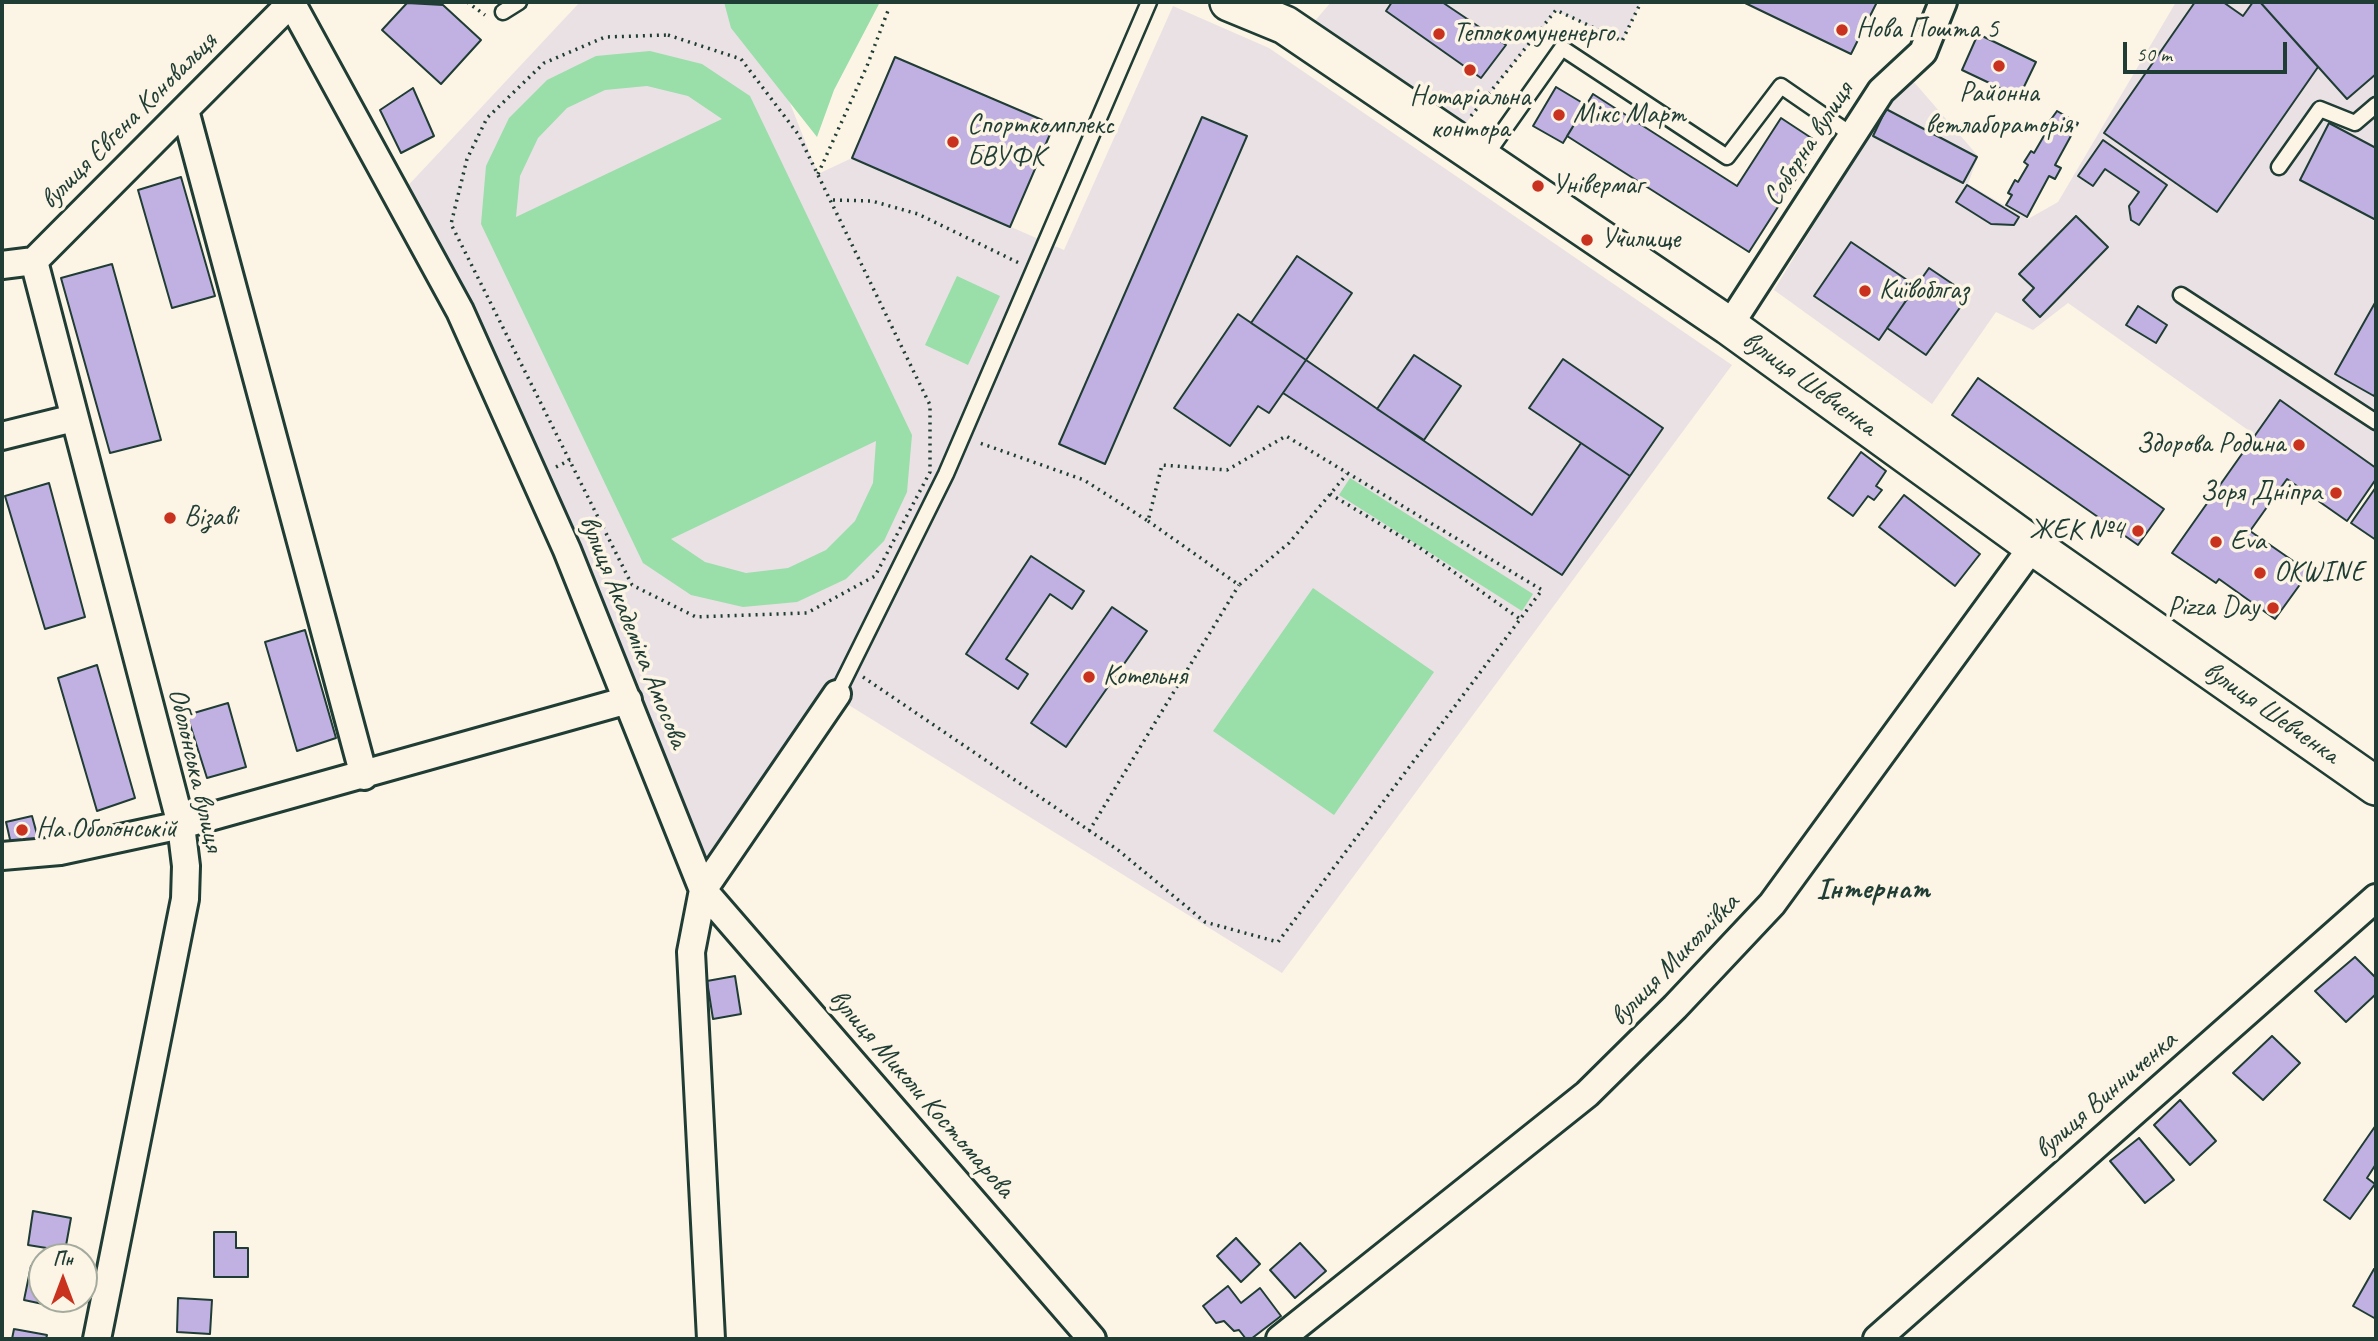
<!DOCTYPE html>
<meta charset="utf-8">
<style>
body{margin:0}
#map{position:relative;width:2378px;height:1341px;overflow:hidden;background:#fcf5e5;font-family:Caveat,sans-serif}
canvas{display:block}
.frame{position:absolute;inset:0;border:4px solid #1f3d34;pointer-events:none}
.north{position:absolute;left:28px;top:1243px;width:70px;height:70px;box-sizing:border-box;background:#fcf5e5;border:2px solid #a4ab9e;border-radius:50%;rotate:0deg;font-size:19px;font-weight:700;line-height:28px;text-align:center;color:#1f3d34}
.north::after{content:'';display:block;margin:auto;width:24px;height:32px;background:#c8321e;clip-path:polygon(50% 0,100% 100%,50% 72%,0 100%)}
.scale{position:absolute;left:2123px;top:42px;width:164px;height:32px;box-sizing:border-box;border:4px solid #1f3d34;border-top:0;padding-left:9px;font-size:21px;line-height:24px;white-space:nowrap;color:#1f3d34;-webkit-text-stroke:5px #fcf5e5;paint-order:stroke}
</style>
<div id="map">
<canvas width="2378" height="1341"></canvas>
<div class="frame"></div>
<div class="north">Пн</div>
<div class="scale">50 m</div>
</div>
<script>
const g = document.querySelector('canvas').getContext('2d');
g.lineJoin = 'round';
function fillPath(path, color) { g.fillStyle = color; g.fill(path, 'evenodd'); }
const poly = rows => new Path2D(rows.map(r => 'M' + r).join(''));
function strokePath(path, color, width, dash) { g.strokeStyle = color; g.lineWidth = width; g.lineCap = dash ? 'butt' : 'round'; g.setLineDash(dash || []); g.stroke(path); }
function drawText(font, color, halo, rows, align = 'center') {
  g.font = font + ' Caveat,sans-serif'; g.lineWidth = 7; g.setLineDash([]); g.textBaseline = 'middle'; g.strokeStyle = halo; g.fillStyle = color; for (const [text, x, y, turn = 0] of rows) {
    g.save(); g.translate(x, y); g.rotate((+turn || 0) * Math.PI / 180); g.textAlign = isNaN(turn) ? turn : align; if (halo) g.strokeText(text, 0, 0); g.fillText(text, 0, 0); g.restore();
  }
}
const built = poly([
 [580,2,750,2,818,174,852,158,1064,250,1173,6,1269,48,1732,365,1282,973,826,691,705,861,402,192],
 [1331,2,1641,2,1622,41,1556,11,1465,124,1314,22],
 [2176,2,2376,2,2376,468,2280,401,2255,435,2068,303,2033,330,1996,312,1932,404,1774,290,1892,97,1914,82,1978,156,1968,184,2028,219,2058,202]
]);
const green = poly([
 [724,2,880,2,834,90,817,137,731,28],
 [650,51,702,64,750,96,912,435,907,492,884,541,846,579,797,602,743,607,691,595,643,563,481,224,486,166,509,118,547,80,596,56],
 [647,86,688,96,722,119,516,217,520,176,538,138,567,108,605,90],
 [876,441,873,483,855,521,826,550,788,568,746,573,705,562,671,539],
 [957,276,1000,296,968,365,925,345],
 [1350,478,1533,594,1522,611,1339,495],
 [1313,588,1434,672,1334,815,1213,731]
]);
const building = poly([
 [1392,2,1442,2,1506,45,1481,78,1386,11,1392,2],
 [1743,2,1877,2,1851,54,1743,2],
 [2195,2,2223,2,2243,16,2253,2,2260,2,2318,67,2217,212,2104,133,2195,2],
 [2260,2,2376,2,2376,74,2347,99,2260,2],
 [407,3,443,5,481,40,441,84,382,30,407,3],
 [1978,34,2036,62,2019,97,1962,70,1978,34],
 [895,57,1054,125,1010,227,852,158,895,57],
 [1556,87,1586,105,1563,143,1533,126,1556,87],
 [413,88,434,136,401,153,380,110,413,88],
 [1593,94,1737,186,1781,118,1819,143,1749,252,1567,136,1593,94],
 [1886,109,1977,157,1963,183,1873,136,1886,109],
 [2057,111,2078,123,2055,165,2061,168,2055,179,2049,176,2027,217,2006,205,2012,195,2008,193,2015,180,2018,182,2028,165,2024,162,2031,151,2034,153,2045,134,2042,132,2057,111],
 [1202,117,1247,136,1105,464,1059,444,1202,117],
 [2329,123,2376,148,2376,220,2300,180,2329,123],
 [2103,140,2167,185,2139,225,2131,220,2129,206,2139,192,2105,169,2093,186,2078,176,2103,140],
 [181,177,215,296,172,308,138,190,181,177],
 [1967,185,2019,217,2014,225,1991,224,1956,202,1967,185],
 [2076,216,2108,247,2040,317,2023,300,2034,288,2019,274,2076,216],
 [1851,242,1916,286,1879,340,1814,296,1851,242],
 [1297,256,1352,293,1306,360,1251,323,1297,256],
 [112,264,161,440,110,453,61,278,112,264],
 [1929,268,1969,295,1926,355,1887,328,1929,268],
 [2376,301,2376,391,2374,396,2335,374,2376,301],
 [2138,306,2167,325,2156,343,2126,325,2138,306],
 [1238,314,1306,360,1269,413,1258,406,1230,446,1174,408,1238,314],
 [1414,355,1461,386,1424,440,1377,409,1414,355],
 [1563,359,1663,428,1630,476,1529,408,1563,359],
 [1306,360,1532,515,1581,443,1630,476,1562,575,1283,393,1306,360],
 [1978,378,2164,509,2138,545,1952,415,1978,378],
 [2280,400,2376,468,2376,479,2347,521,2287,479,2250,531,2309,572,2275,619,2219,579,2216,583,2172,553,2280,400],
 [1861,452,1886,471,1876,486,1882,490,1874,500,1868,496,1853,516,1828,498,1861,452],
 [49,483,85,617,45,629,5,496,49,483],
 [2376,487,2376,540,2351,523,2376,487],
 [1904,495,1980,554,1955,586,1879,527,1904,495],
 [1031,556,1084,591,1072,609,1050,594,1006,659,1028,674,1018,689,966,654,1031,556],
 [1112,607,1147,631,1066,747,1031,723,1112,607],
 [305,630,336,738,297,751,265,642,305,630],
 [97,665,135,798,97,811,58,678,97,665],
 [228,703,246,767,207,778,187,715,228,703],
 [32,816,38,838,11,844,6,822,32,816],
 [2355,957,2376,978,2376,994,2346,1022,2315,991,2355,957],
 [735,976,741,1014,713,1019,707,981,735,976],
 [2272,1036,2300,1063,2263,1100,2233,1073,2272,1036],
 [2180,1100,2216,1141,2190,1165,2154,1125,2180,1100],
 [2376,1125,2376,1164,2367,1178,2375,1184,2350,1219,2324,1200,2376,1125],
 [2139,1138,2174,1180,2145,1203,2110,1161,2139,1138],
 [33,1211,71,1218,65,1251,28,1245,33,1211],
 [214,1232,236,1232,236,1248,248,1248,248,1277,214,1277,214,1232],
 [1236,1238,1260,1264,1241,1282,1217,1256,1236,1238],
 [1300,1243,1326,1271,1295,1298,1270,1270,1300,1243],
 [31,1266,42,1269,42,1299,59,1299,57,1307,24,1300,31,1266],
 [2374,1269,2376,1271,2376,1319,2353,1306,2374,1269],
 [1228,1286,1241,1303,1260,1288,1281,1316,1251,1339,1246,1339,1239,1330,1234,1331,1224,1321,1216,1323,1203,1306,1228,1286],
 [178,1298,212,1300,210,1334,177,1332,178,1298],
 [14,1329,47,1335,46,1339,12,1339,14,1329]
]);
const path = poly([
 [467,2,485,15],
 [668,35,741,59,798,134,930,405,930,472,875,576,807,613,696,617,632,585,451,224,467,159,487,118,544,63,605,37,668,35],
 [1471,116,1556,10,1622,41,1641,2],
 [818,174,867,66,889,8],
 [833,200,872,201,918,214,1019,263],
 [556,467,570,460],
 [1330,494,1420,548,1520,619],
 [1148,521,1239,585,1289,543,1347,474],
 [863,677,1118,850,1205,922,1278,942,1542,590,1286,436,1227,470,1162,465,1148,521,1084,480,977,442],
 [1089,831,1239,585]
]);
const lane = poly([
 [503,12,519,2],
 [1494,144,1562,48,1727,157,1781,86,1852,135],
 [2279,167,2320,109,2355,123,2376,105],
 [2181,295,2376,422],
 [837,694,946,474,1149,2]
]);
const street = poly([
 [291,2,460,311,567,550,703,890,691,952,711,1339],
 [185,110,364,776],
 [34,261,181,825,186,866,185,899,97,1339],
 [2,265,34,261,291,3],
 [1729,326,1881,91,1923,52,1943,2],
 [2,436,74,418],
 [837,694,703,890,1092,1339],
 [2,856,60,851,181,825,628,700],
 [1280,1339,1587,1094,1675,1007,1772,904,2033,546],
 [1877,1339,2376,898]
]);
const secondary = poly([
 [1229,2,1285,25,1729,326,2033,546,2376,786]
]);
const markers = [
 [1842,30,7,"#c8321e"],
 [1439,34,7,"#c8321e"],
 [1999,66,7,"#c8321e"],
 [1470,70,7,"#c8321e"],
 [1559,115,7,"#c8321e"],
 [953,142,7,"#c8321e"],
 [1538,186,7,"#c8321e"],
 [1587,240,7,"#c8321e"],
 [1865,291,7,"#c8321e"],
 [2299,445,7,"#c8321e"],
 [2336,493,7,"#c8321e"],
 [170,518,7,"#c8321e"],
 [2138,531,7,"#c8321e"],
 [2216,542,7,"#c8321e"],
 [2260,573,7,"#c8321e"],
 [2273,608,7,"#c8321e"],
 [1089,677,7,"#c8321e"],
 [22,830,7,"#c8321e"]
];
const poiNames = [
 ["Нова Пошта 5",1856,30],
 ["Теплокомуненерго",1453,34],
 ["Районна",1999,94,"center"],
 ["ветлабораторія",1999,126,"center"],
 ["Нотаріальна",1470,98,"center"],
 ["контора",1470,130,"center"],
 ["Мікс Март",1573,115],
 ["Спорткомплекс",967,126],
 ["БВУФК",967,158],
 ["Універмаг",1552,186],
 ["Училище",1601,240],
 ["Київоблгаз",1879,291],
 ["Здорова Родина",2285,445,"right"],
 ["Зоря Дніпра",2322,493,"right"],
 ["Візаві",184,518],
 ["ЖЕК №4",2124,531,"right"],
 ["Eva",2230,542],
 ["OKWINE",2274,573],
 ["Pizza Day",2259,608,"right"],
 ["Котельня",1103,677],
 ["На Оболонській",36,830]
];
const streetNames = [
 ["вулиця Євгена Коновальця",129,121,-45],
 ["Соборна вулиця",1809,144,-57],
 ["вулиця Шевченка",1809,384,36],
 ["вулиця Академіка Амосова",633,632,68],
 ["вулиця Шевченка",2271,713,35],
 ["Оболонська вулиця",195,770,77],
 ["вулиця Миколаївка",1675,960,-46],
 ["вулиця Миколи Костомарова",921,1094,49],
 ["вулиця Винниченка",2106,1095,-41]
];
const neighbourhoodNames = [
 ["Інтернат",1873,890]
];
fillPath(built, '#eae1e4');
fillPath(green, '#9adeaa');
fillPath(building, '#c1b1e2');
strokePath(building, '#1f3d34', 2);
strokePath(lane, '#1f3d34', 19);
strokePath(street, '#1f3d34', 32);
strokePath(secondary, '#1f3d34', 42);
strokePath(path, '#1f3d34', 3.5, [2, 5]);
strokePath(lane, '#fcf5e5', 14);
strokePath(street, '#fcf5e5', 26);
strokePath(secondary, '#fcf5e5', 37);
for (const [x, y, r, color] of markers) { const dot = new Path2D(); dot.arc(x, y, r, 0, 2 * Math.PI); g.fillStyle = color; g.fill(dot); strokePath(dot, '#fcf5e5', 2.5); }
drawText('28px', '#1f3d34', '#fcf5e5', poiNames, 'left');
drawText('28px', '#1f3d34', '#fcf5e5', streetNames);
drawText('bold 30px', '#1f3d34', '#fcf5e5', neighbourhoodNames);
</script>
